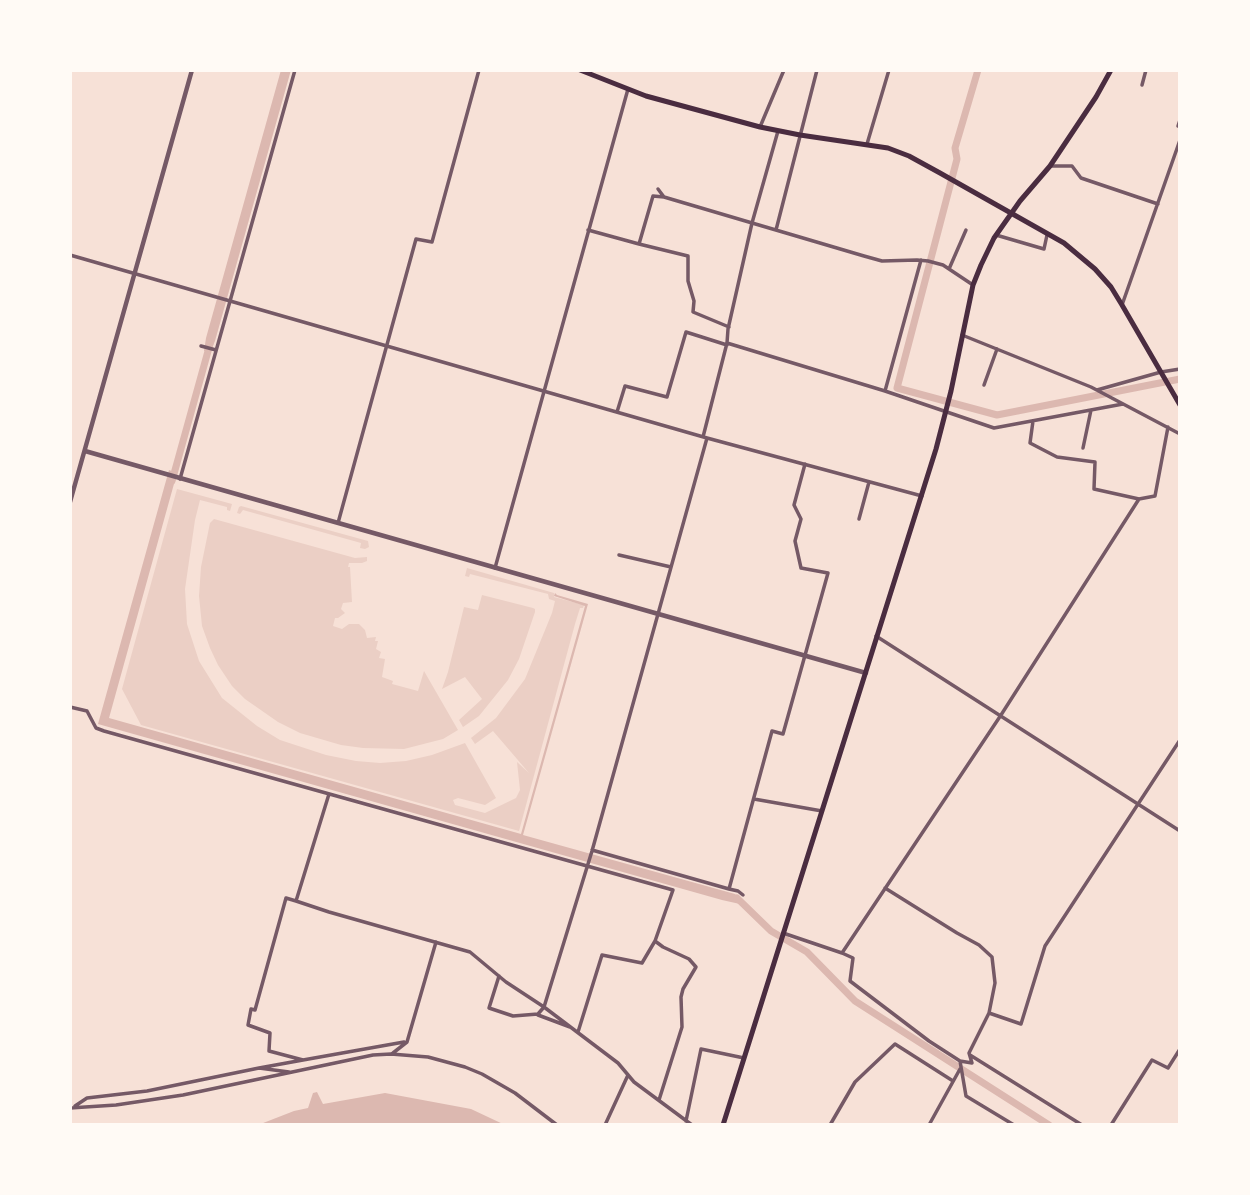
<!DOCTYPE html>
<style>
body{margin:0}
#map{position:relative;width:1250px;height:1195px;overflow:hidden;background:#f7e1d7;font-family:Ubuntu,sans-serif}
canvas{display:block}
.frame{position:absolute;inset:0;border:72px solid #fffaf5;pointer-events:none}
</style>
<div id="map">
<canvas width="1250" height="1195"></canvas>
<div class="frame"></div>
</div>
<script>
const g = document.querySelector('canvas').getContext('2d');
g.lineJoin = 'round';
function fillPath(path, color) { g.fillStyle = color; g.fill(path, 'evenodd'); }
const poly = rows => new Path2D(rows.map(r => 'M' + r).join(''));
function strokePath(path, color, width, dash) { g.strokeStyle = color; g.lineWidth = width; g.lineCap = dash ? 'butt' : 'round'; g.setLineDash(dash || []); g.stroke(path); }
const green = poly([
 [177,489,232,504,230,511,227,510,227,507,200,500,195,520,185,589,187,624,199,661,222,698,257,726,280,740,326,755,356,761,380,763,406,761,432,755,465,743,496,798,485,805,458,798,453,800,455,805,485,813,516,798,520,790,517,762,529,773,493,731,475,744,471,738,496,718,525,679,552,613,555,601,549,599,548,594,470,574,469,577,465,576,467,568,554,593,554,597,584,605,583,608,580,608,575,624,519,831,141,725,122,689],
 [241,506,368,541,369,547,365,549,360,548,361,543,243,510,240,514,237,513,239,507],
 [214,519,355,558,367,557,367,561,362,563,349,563,348,567,350,567,352,602,343,603,341,609,345,613,338,618,335,618,333,626,342,629,349,624,359,624,365,630,367,638,376,637,375,641,378,641,376,649,381,652,379,658,385,659,382,677,393,681,392,684,418,691,424,671,458,730,443,739,404,749,363,748,341,745,300,733,278,722,245,699,232,686,218,665,210,648,202,626,199,596,201,567,210,523],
 [482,595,533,608,535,609,535,612,519,659,508,680,479,716,463,727,459,720,482,699,465,677,442,689,448,672,464,607,478,610]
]);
const water = poly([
 [281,70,291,70,215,341,210,352,204,351,206,338],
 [169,470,177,473,109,718,521,834,585,606,554,596,555,593,557,595,588,604,523,835,735,894,743,901,740,904,722,900,98,724],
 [317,1092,323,1104,385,1093,471,1109,505,1125,258,1125,294,1111,308,1108,313,1093]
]);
const canal = poly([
 [978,70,955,148,957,159,897,388,997,415,1180,379],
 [172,481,210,344],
 [737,898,771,931,807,952,855,1001,1049,1125]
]);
const minor = poly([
 [1142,85,1146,70],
 [1180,120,1178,126,1180,126],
 [760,127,784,70],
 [867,144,889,70],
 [1052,166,1072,166,1081,178,1158,204],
 [658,189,664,197,864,256,882,261,917,260,928,261,943,265,973,285],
 [588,230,639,244,653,196,664,197],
 [776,230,817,70],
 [996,235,1044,249,1047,235],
 [639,244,688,256,688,281,694,301,693,312,729,327],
 [70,255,707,438,922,496],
 [949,269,966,230],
 [1122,305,1180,140],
 [962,335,1091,387,1180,434],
 [727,343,885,391,994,428,1123,404],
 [201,346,216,350],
 [984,385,997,349],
 [1097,390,1161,372,1180,369],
 [885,391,921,260],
 [617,412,625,386,667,397,686,332,727,345],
 [1033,421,1030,443,1057,457,1095,462,1094,489,1139,499,1155,496,1168,427],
 [703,437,727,343,728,329,752,223,778,131],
 [1083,448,1091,410],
 [180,479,295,70],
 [859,519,869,482],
 [338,523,416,239,432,242,479,70],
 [619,555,671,567],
 [495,568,628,89],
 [876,636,1180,831],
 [70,707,87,711,96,728,104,731,673,890,655,941,663,947,689,959,696,967,683,989,681,997,682,1027,659,1100],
 [329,794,296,901,329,912,470,952,506,982,544,1007,618,1063,634,1082,692,1125],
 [754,799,822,811],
 [592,850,729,889,738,891,743,895],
 [885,888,957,933,979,945,992,957,995,983,989,1013],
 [729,889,772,731,783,734,828,573,801,568,795,541,801,519,794,505,805,464],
 [783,933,842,953,853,958,850,981,929,1041,960,1061,972,1063,969,1053,989,1013,1021,1024,1045,946,1180,740],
 [842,953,1001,715,1139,499],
 [499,976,489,1008,513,1016,538,1014,544,1007,592,851,707,438],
 [538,1015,570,1027],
 [578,1032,602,955,642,963,655,941],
 [393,1053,407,1042,436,942],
 [970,1055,1082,1125],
 [303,1060,404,1042],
 [960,1061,966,1096,1014,1125],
 [259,1068,303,1060,269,1051,270,1033,248,1025,251,1009,255,1010,286,898,296,901],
 [75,1106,87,1098,147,1091,259,1068,289,1072],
 [70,1108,116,1105,183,1095,373,1055,391,1054,428,1057,465,1067,482,1074,515,1093,557,1125],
 [686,1121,701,1049,744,1058],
 [605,1125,628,1075],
 [830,1125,855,1082,895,1044,953,1081],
 [929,1125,960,1069],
 [1111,1125,1152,1060,1168,1068,1180,1049]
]);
const tertiary = poly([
 [85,451,866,673],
 [70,502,192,70]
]);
const secondary = poly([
 [580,70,646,96,760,127,800,135,888,148,909,156,940,173,1064,243,1095,269,1111,287,1122,305,1180,405],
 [723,1125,936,449,951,391,973,285,981,265,994,238,1020,201,1050,166,1096,97,1111,70]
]);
fillPath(green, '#ebcfc5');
fillPath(water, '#dcb8b0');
strokePath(canal, '#dcb8b0', 7);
strokePath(minor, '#755966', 3.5);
strokePath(tertiary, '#755966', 4.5);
strokePath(secondary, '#4a2c40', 5);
</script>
